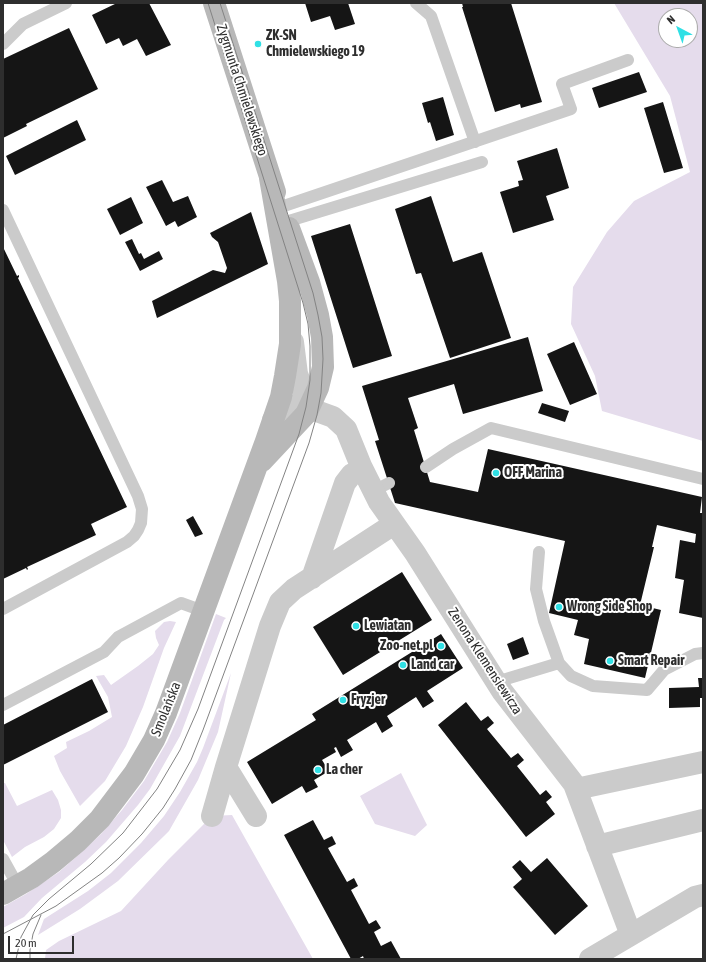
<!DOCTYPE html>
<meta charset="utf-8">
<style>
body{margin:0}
#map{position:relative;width:706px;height:962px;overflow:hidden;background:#fff;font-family:"Asap Condensed",sans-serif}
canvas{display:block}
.frame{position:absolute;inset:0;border:4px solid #2e2e2e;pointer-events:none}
.north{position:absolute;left:658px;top:8px;width:40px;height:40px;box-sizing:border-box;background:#fff;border:1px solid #ababab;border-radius:50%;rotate:319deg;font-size:11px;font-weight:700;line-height:16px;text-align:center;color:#2e2e2e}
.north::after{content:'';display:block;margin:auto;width:14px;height:18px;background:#30e0e5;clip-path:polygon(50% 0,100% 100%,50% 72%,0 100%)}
.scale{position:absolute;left:8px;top:936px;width:66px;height:18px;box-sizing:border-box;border:2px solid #2e2e2e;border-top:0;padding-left:5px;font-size:12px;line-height:14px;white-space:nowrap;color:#2e2e2e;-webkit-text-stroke:3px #fff;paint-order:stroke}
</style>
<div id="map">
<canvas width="706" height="962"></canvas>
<div class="frame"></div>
<div class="north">N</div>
<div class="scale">20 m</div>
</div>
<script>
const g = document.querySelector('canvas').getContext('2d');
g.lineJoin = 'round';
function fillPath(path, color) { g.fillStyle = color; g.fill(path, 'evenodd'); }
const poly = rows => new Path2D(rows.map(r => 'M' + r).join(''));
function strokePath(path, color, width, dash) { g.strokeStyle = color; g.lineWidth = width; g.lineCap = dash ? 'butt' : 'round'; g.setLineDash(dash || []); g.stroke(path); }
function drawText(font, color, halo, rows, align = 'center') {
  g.font = font + ' "Asap Condensed",sans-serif'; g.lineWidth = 4; g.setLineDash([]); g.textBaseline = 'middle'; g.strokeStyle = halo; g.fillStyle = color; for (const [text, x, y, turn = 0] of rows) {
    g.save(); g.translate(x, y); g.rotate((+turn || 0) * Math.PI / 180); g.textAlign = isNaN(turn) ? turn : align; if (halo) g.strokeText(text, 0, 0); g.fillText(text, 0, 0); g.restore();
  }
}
const green = poly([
 [614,3,703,3,703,441,602,411,595,376,571,324,573,287,607,232,634,201,690,172,670,96],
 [666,16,690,16,690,40,666,40],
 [216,614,226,618,224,620,180,736,150,789,138,805,106,842,85,862,42,898,24,917,3,928,3,907,26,894,59,872,84,850,101,834,122,810,144,781,167,742,180,713],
 [170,621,176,622,164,648,143,707,126,746,105,781,80,806,60,771,54,756,67,748,66,742,89,731,112,717,108,697,96,676,104,675,111,685,138,666,153,654,159,645,156,638,155,631,164,622],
 [231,673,218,732,198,780,169,831,164,836,118,881,80,909,38,935,44,919,88,891,111,873,141,843,164,816,180,792,197,762,203,748],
 [401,773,427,825,415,836,375,824,360,796],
 [3,783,5,783,17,806,52,790,58,800,61,810,61,818,54,829,44,837,25,847,12,857,3,840],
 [232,815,313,959,45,959,46,950,59,941,121,911,168,860,212,816]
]);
const building = poly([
 [117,3,149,3,171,45,146,56,137,39,123,46,119,38,106,44,92,15],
 [305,3,348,3,355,24,335,30,330,16,311,22],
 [462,3,511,3,542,102,521,108,520,104,495,112,462,7,463,7],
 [69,28,98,89,26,124,27,126,3,138,3,59],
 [639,72,647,92,599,108,592,88],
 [443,97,454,135,436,141,430,122,428,123,422,103],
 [663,102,683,168,664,173,644,108],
 [77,120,86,140,15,175,6,156],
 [557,148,569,188,546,196,554,220,513,233,500,192,519,186,518,181,523,180,517,161],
 [162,180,173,202,188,196,197,217,178,227,175,221,166,226,146,187],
 [431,196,453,262,482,252,511,338,450,358,421,273,416,274,395,209],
 [131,197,143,223,120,235,107,209],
 [251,212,268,264,157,318,152,301,213,270,225,273,227,268,218,242,212,237,210,233],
 [350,224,392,356,353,368,311,236],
 [132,239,139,254,141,253,144,259,159,251,163,259,140,271,125,242],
 [3,247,17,276,19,275,19,277,18,278,127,507,91,524,96,535,27,567,28,569,27,570,26,568,3,579],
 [528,337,543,391,463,414,454,384,408,398,418,428,414,430,430,482,478,492,488,449,702,497,700,513,703,513,703,618,679,613,684,580,675,578,680,540,695,543,696,534,657,525,652,547,654,547,640,605,661,610,645,678,584,664,589,639,574,635,578,620,549,613,565,541,395,503,375,441,379,440,362,386],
 [574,342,597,394,570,405,547,354],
 [542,403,569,411,565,422,538,413],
 [193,516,203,534,195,537,186,520],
 [402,572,432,620,343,675,313,627],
 [441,634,463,668,427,691,434,701,423,708,416,697,387,716,393,726,382,733,376,722,347,740,353,750,341,757,336,747,334,748,336,752,322,760,329,771,314,780,318,787,306,793,302,786,272,804,247,762,316,720,312,714],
 [523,637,529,654,513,660,507,644],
 [698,678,703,678,703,698,700,698,700,707,669,708,669,688,699,687],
 [92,679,108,712,3,765,3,725],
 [466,702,481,721,488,716,494,723,487,729,511,758,518,753,524,760,517,766,540,795,546,790,552,797,546,802,555,814,526,837,438,725],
 [313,820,324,840,332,836,336,844,328,848,347,882,354,878,358,886,351,890,369,924,376,920,381,928,374,932,381,946,391,941,401,959,364,959,363,956,358,959,351,959,284,835],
 [547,858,588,906,555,935,513,887,522,879,512,867,520,860,531,872]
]);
const lane = poly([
 [416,3,431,16,475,142],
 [3,44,23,24,66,3],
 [275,209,571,109,562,84,628,60],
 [3,210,138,496,142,509,141,523,138,530,134,536,127,542,3,609],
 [279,224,482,162],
 [426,467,453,449,491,428,703,479],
 [373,491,389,483],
 [539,552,536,589,544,621,559,663],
 [496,682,559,663,571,676,593,686,647,690,664,670,695,654,703,653],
 [3,705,104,652,118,637,181,603,203,611],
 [3,859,18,886]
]);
const street = poly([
 [293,342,297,374,310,408],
 [273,420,286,408,295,405,300,405,333,417,346,429,361,466,379,502,415,553,502,691,574,784,631,935],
 [312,578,345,483,352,474,363,470],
 [226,767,256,816],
 [576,789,703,762],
 [212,816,226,767,270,626,280,602,294,589,394,524],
 [597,846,703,820],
 [590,959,695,897,703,895]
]);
const secondary = poly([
 [214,3,275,192],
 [262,461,306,414,318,388,323,367,322,337,318,315,309,282,289,228],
 [3,894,31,878,53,862,78,841,100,819,134,774,154,740,166,713,266,441,281,397,285,376,290,344,290,301,288,281,270,178]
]);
const tram = poly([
 [3,934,56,906,102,873,119,858,142,834,163,808,175,789,191,760,203,730,309,443,317,415,321,393,323,359,322,337,318,315,313,293,220,3],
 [16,959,21,937,33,915,49,899,91,864,123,833,157,789,180,750,198,709,299,434,306,407,310,380,310,346,308,324,303,303,208,3],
 [30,959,30,950,33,934,41,915]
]);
const markers = [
 [258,44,4,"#30e0e5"],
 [496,473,4,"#30e0e5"],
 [559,607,4,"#30e0e5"],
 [356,626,4,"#30e0e5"],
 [441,646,4,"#30e0e5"],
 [610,661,4,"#30e0e5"],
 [403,665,4,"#30e0e5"],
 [343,700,4,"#30e0e5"],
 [318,770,4,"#30e0e5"]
];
const poiNames = [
 ["ZK-SN",266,36],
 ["Chmielewskiego 19",266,52],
 ["OFF Marina",504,473],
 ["Wrong Side Shop",567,607],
 ["Lewiatan",364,626],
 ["Zoo-net.pl",433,646,"right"],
 ["Smart Repair",618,661],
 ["Land car",411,665],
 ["Fryzjer",351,700],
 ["La cher",326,770]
];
const streetNames = [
 ["Zygmunta Chmielewskiego",242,90,72],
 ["Zenona Klemensiewicza",485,661,57],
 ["Smolańska",166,709,-68]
];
fillPath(green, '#e5dcec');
fillPath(building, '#151515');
strokePath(lane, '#cbcbcb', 12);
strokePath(street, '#cbcbcb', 22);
strokePath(secondary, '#b8b8b8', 22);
strokePath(tram, '#838383', 1);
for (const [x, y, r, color] of markers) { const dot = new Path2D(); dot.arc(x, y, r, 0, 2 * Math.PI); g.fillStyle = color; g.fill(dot); strokePath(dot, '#fff', 1.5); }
drawText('bold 14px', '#2e2e2e', '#fff', poiNames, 'left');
drawText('14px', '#2e2e2e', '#fff', streetNames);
</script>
